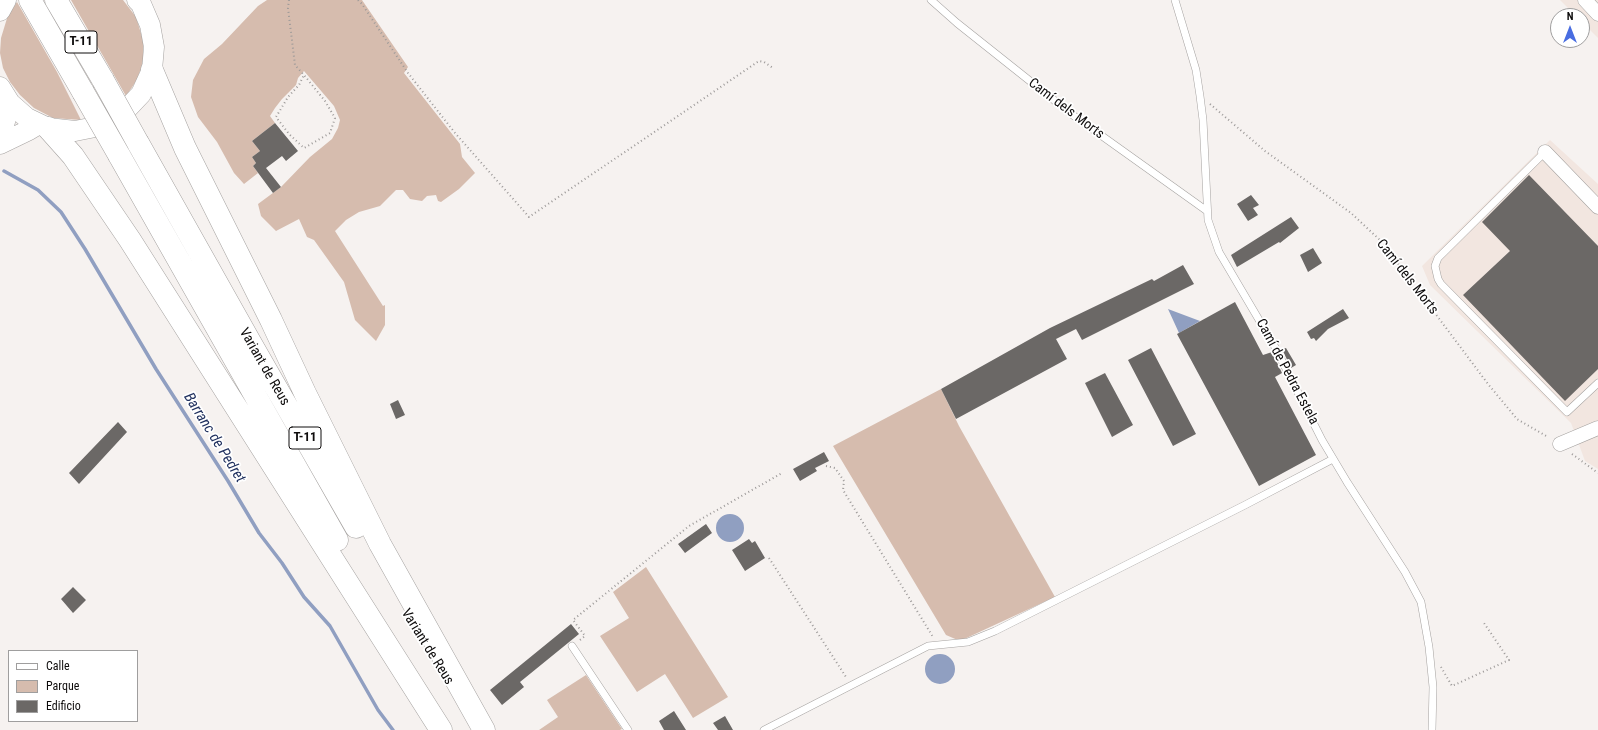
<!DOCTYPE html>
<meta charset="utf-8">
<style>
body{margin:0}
#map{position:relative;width:1598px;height:730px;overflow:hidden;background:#f6f2f0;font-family:"Roboto Condensed",sans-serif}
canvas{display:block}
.legend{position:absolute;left:8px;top:650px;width:130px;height:72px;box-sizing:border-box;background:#fff;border:1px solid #9f9e9e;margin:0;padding:5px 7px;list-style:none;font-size:12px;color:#0e0c0c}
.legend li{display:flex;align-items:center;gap:8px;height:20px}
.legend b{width:20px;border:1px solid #9f9e9e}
.north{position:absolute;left:1550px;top:8px;width:40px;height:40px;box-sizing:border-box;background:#fff;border:1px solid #9f9e9e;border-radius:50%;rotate:0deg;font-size:11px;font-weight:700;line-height:16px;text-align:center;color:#0e0c0c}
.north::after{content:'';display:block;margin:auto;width:14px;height:18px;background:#496de1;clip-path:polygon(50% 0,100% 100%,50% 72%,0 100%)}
</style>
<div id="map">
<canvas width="1598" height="730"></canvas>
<ul class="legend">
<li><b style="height:5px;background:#fff"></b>Calle</li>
<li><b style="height:11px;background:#d6bcae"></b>Parque</li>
<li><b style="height:11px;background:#6b6866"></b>Edificio</li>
</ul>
<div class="north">N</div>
</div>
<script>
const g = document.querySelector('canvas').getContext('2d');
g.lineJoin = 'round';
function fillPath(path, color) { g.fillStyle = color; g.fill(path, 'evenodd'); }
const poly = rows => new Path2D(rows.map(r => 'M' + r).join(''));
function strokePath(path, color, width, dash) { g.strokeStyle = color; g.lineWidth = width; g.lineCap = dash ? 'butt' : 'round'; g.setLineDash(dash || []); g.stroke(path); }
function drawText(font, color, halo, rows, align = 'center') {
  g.font = font + ' "Roboto Condensed",sans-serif'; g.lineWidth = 3.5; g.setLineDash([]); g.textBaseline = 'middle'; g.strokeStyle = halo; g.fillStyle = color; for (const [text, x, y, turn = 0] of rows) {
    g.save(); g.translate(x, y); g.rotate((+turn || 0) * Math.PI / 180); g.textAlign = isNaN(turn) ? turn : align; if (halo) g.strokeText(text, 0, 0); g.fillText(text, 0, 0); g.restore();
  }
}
const built = poly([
 [1560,0,1598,0,1598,38,1582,22,1582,16,1576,16],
 [1550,140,1598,184,1598,469,1585,461,1571,423,1430,285,1422,266]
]);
const green = poly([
 [71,0,123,0,136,17,143,40,143,62,137,80,126,96],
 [267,0,362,0,408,67,404,73,460,144,462,157,475,173,459,189,441,202,438,201,436,195,427,196,422,201,410,199,403,190,396,190,380,206,359,212,346,220,335,231,383,306,385,305,385,325,376,341,355,320,344,282,314,240,307,237,299,219,276,231,261,216,258,204,281,187,310,157,332,139,338,128,340,120,334,106,304,71,298,78,296,85,282,99,275,108,270,116,275,123,252,141,260,151,252,157,256,163,253,166,258,173,244,184,234,173,217,142,198,117,191,97,193,80,204,59,222,44,258,6],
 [17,2,57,72,81,120,53,118,34,108,20,95,10,82,3,68,0,53,1,38,8,15],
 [941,389,959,426,1055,597,960,641,946,635,833,446],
 [646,567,728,697,693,718,665,674,637,692,600,636,629,618,613,592],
 [586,675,622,729,620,730,539,730,558,717,547,700]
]);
const water = poly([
 [1168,309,1200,321,1179,333],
 '716 528a14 14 0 1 1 28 0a14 14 0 1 1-28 0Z',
 '925 669a15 15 0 1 1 30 0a15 15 0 1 1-30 0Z'
]);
const stream = poly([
 [4,171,38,190,61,212,85,249,156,369,228,481,259,533,282,563,304,597,330,626,378,710,393,730]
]);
const building = poly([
 [275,123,298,151,286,161,282,156,266,168,281,187,273,193,253,166,256,163,252,157,260,151,252,141],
 [1529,175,1598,246,1598,369,1565,401,1463,295,1510,251,1482,222],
 [1251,195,1259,205,1253,208,1258,215,1248,221,1237,204],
 [1291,217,1299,228,1280,243,1279,242,1237,267,1231,255],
 [1313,248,1322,263,1308,272,1300,255],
 [1183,265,1194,284,1082,340,1076,329,1056,339,1067,359,956,419,941,389,1050,328,1152,279,1154,281],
 [1235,302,1263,355,1272,352,1282,373,1275,377,1316,455,1259,486,1177,334],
 [1343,309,1349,318,1328,329,1316,341,1314,338,1311,339,1307,332],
 [1151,348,1196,434,1173,446,1128,360],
 [1286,348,1296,365,1291,368,1282,349],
 [1105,373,1133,425,1112,437,1085,383],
 [398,400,405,415,396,419,390,404],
 [118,422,127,432,79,484,69,473],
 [824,452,829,461,815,468,817,471,800,481,793,469],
 [706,524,712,533,685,553,678,544],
 [749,539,752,543,755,541,765,558,745,571,732,550],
 [73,587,86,600,73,613,61,599],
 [571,624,579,634,520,682,524,687,502,705,490,690],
 [674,711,686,730,664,730,659,721],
 [725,716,733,730,718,730,713,723]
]);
const path = poly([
 [289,0,288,8,295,65,304,75,325,101,335,118,330,133,304,148,289,134,276,117,288,97,299,85,304,75],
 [358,0,362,4,408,73,455,133,529,217,759,61,764,62,773,68],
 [1210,104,1265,151,1351,213,1381,241,1488,384,1517,419,1548,437],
 [1572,454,1598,473],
 [826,466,835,468,844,481,843,490,933,637],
 [769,558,846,677],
 [580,640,585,636,573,620,689,526,782,473],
 [1441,667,1452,686,1509,660,1484,623]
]);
const service = poly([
 [931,0,957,23,1074,116,1207,211],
 [1175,0,1196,70,1200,96,1203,120,1208,220,1219,252,1275,347,1322,440,1347,482,1405,572,1421,602,1429,647,1433,687,1432,730],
 [1545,152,1438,258,1435,266,1438,279,1441,284,1567,412,1598,383],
 [572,646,628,730],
 [764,730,928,646,968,642,995,631,1245,505,1333,459]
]);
const minor = poly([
 [1585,0,1598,14],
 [1545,152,1598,207],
 [1560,444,1598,428]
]);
const secondary = poly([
 [0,11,6,0],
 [0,87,10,103,27,118,48,128,75,131,100,126,123,113,141,94,152,70,154,47,150,25,141,4,137,0],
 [0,140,10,103],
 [0,144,29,130,39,124]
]);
const motorway = poly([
 [30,0,83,92],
 [56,0,103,80],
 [152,70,185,148,271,320,305,393,380,544,484,730],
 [48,128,73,156,130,240,441,730],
 [138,143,250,342,356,527],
 [119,155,337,540]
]);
const motorwayBridge = poly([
 [103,80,138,143],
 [83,92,119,155]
]);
const shields = [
 [81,42,32],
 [305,438,32]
];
const shieldNames = [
 ["T-11",81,42],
 ["T-11",305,438]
];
const streetNames = [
 ["Camí dels Morts",1066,109,37],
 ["Camí dels Morts",1407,277,52],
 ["Variant de Reus",264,367,60],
 ["Camí de Pedra Estela",1287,372,62],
 ["Variant de Reus",427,647,58]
];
const waterNames = [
 ["Barranc de Pedret",214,438,58]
];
fillPath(built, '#f2e6e0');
fillPath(green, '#d6bcae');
fillPath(water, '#909fc1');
strokePath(stream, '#909fc1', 3.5);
fillPath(building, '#6b6866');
strokePath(service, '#a5a2a0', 8);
strokePath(minor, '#a5a2a0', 15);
strokePath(secondary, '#a5a2a0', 21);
strokePath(motorway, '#a5a2a0', 23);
strokePath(path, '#9c9998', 2, [1, 3]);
strokePath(service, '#fff', 7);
strokePath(minor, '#fff', 14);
strokePath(secondary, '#fff', 20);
strokePath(motorway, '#fff', 22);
strokePath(motorwayBridge, '#a5a2a0', 23, []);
strokePath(motorwayBridge, '#fff', 22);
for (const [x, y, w] of shields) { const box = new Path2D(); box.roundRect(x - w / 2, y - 11, w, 22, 3); g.fillStyle = '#fff'; g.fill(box); strokePath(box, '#0e0c0c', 1); }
drawText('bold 13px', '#0e0c0c', null, shieldNames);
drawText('14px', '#0e0c0c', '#fff', streetNames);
drawText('italic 15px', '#21315f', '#fff', waterNames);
</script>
